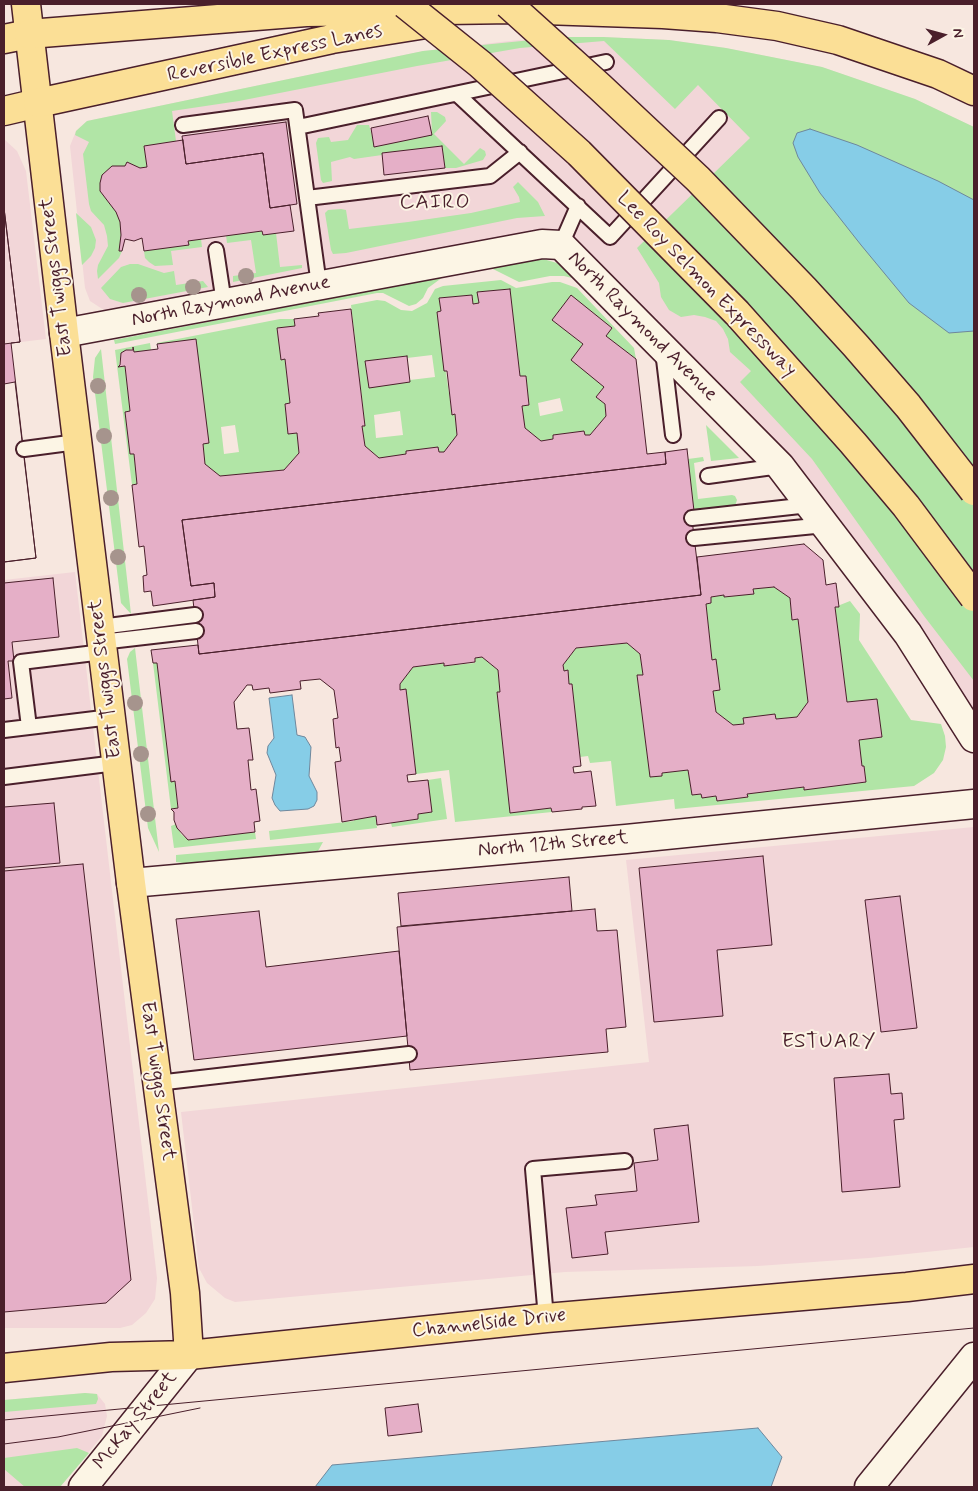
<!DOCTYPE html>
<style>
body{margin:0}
#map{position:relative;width:978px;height:1491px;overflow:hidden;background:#f7e7df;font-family:Mynerve,sans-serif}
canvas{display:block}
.frame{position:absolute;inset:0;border:5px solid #4a1f2b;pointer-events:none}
.north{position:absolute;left:918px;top:10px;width:50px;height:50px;-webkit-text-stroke:4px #fcf5e5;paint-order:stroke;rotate:83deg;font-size:14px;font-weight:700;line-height:20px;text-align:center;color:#4a1f2b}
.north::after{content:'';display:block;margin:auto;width:18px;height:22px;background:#4a1f2b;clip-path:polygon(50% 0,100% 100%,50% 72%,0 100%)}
</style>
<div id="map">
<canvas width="978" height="1491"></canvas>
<div class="frame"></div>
<div class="north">N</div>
</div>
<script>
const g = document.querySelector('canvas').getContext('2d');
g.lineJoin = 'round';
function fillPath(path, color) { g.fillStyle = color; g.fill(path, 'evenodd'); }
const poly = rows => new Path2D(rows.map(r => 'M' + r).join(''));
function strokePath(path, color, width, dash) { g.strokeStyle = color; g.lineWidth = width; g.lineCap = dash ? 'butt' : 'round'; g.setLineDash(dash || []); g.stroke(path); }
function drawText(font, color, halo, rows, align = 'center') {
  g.font = font + ' Mynerve,sans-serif'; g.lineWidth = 4; g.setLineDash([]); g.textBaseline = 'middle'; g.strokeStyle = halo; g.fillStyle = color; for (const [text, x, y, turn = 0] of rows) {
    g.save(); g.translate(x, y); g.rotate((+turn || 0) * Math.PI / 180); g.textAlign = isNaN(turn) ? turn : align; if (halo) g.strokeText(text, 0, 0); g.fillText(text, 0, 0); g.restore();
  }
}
const built = poly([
 [603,37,669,40,726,48,822,67,915,99,974,127,974,709,788,456,580,244,565,232,554,229,128,312,110,314,90,301,85,288,70,146,76,131,87,121,423,51,518,40],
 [4,139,17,151,26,171,46,339,4,344],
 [75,572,157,1278,155,1299,146,1313,132,1325,120,1328,4,1328,4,580],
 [974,827,974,1247,869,1258,758,1266,565,1272,235,1302,225,1298,207,1283,199,1268,181,1112,649,1062,626,860],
 [85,1393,97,1394,105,1404,107,1416,102,1436,60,1487,4,1487,4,1400]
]);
const green = poly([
 [561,37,603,37,669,40,726,48,822,67,915,99,974,127,974,681,924,616,812,459,740,382,751,371,730,352,728,339,723,329,716,321,705,317,694,315,681,317,669,310,661,297,659,283,637,248,750,138,698,85,675,109,604,41,520,48,417,66,239,101,172,111,176,141,144,146,147,167,140,168,127,162,125,166,112,166,102,176,100,183,100,191,116,212,120,222,121,235,119,251,122,251,119,258,98,279,97,271,98,265,108,246,107,236,104,225,91,211,89,204,83,154,89,142,75,135,76,131,87,121,423,51],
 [431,112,437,112,445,117,446,121,434,134,464,164,480,148,485,151,486,155,483,160,456,168,445,168,442,146,382,153,382,155,354,159,350,157,331,162,332,181,323,183,321,180,316,143,318,138,329,137,331,142,348,140,357,125,369,125,375,147,432,134],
 [518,182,538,202,545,216,517,218,346,253,333,254,331,250,325,213,328,210,341,209,346,210,349,229,408,222,471,213,520,202,519,197,513,187],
 [76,213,91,227,96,240,95,248,91,256,82,265],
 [262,231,263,235,276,233,280,267,302,265,302,268,233,282,233,276,256,273,251,240,227,243,226,235],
 [201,239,202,247,171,251,173,265,155,266,149,262,145,258,144,251,188,245,188,241],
 [543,259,557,263,576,279,564,276,550,276,519,282,491,268],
 [130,264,138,264,164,273,174,271,176,285,203,281,208,287,123,303,110,299,101,288,121,267],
 [443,277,428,288,423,298,416,304,409,306,383,293,377,293,115,344,114,340],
 [501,280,516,288,552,282,560,282,577,288,634,348,636,359,606,336,612,328,571,296,552,320,583,344,604,387,596,397,605,404,606,416,590,435,585,435,584,431,553,435,553,439,541,441,525,428,522,406,529,405,526,376,520,376,510,289,478,292,479,303,473,304,472,295,439,298,441,311,437,312,452,414,455,414,457,435,444,452,439,452,438,447,406,451,406,454,379,458,365,446,362,426,365,425,351,305,377,300,385,301,401,310,412,311,427,303,435,289,443,286],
 [432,355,435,377,410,380,410,382,369,387,366,361,406,356,407,358],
 [560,398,563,411,540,416,538,403],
 [400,411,403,435,376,438,374,415],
 [280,319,294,319,295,326,277,328,281,360,285,359,290,403,285,404,288,434,297,433,299,453,284,470,220,476,205,464,203,444,157,343],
 [235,425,239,452,224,454,221,427],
 [150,343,151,350,134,352,133,349,126,350,121,353,120,358,119,366,125,366,130,411,125,412,130,454,134,454,137,484,132,485,115,350],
 [101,349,131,614,121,603,93,377,95,358],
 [706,425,739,458,711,461],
 [703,457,704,461,694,463,698,499,732,495,735,496,737,500,735,506,694,511,688,459],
 [774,587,790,598,792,620,798,619,808,702,797,717,776,719,775,714,744,718,744,724,733,725,716,712,713,691,720,690,716,660,712,660,706,604,711,603,711,597,724,595,725,597,753,594,753,589],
 [850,601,860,614,859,640,911,720,941,724,945,736,946,747,943,760,934,773,914,786,675,809,674,799,616,806,611,761,590,763,588,756,580,757,572,684,569,684,568,670,564,671,563,665,576,648,627,643,640,654,643,675,637,676,650,777,662,776,662,773,688,770,692,795,701,794,702,798,716,796,717,801,748,797,747,794,804,787,805,790,866,782,864,766,862,766,859,740,882,737,877,699,847,702,835,607],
 [135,648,159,852,148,828,127,659,130,652],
 [482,657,498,670,500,692,497,692,510,813,551,808,552,812,455,822,449,770,416,774,406,690,400,690,400,684,413,667,444,663,444,666,475,663,475,658],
 [153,663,157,663,171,781,175,781,178,808,171,809],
 [441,778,447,819,392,827,391,823,418,819,418,814,431,812,428,780],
 [376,816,377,828,270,840,269,831,354,821,354,819],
 [176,824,181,834,188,840,255,832,256,839,174,848,171,826],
 [323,842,318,851,190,864,176,862,176,855],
 [85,1393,97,1394,98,1399,96,1404,4,1412,4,1400],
 [77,1448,89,1453,60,1487,25,1487,4,1469,4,1458]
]);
const water = poly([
 [810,129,857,145,938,181,974,200,974,331,949,333,909,303,861,245,820,193,798,157,793,143,797,133,810,129],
 [292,695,297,735,305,737,311,747,309,776,317,792,317,800,314,806,308,809,280,811,275,805,272,798,276,775,267,753,268,746,274,738,269,698,292,695],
 [758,1428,782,1457,771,1487,315,1487,332,1465,758,1428]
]);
const building = poly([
 [428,116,432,135,374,147,371,128,428,116],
 [286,122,297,204,270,208,263,153,186,164,182,136,286,122],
 [183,140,186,164,263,153,270,208,290,205,294,231,263,235,262,231,188,241,189,245,144,251,142,238,134,241,125,239,122,251,119,251,121,235,120,222,116,212,100,191,100,183,102,175,112,166,125,166,127,162,140,168,147,167,144,146,183,140],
 [442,146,445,168,384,175,382,153,442,146],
 [4,208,20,342,11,343,36,558,4,562,4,208],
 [4,208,20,342,4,344,4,208],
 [510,289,520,376,526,376,529,405,522,406,525,428,541,441,553,439,553,435,584,431,585,435,590,435,606,416,605,404,596,397,604,387,571,360,583,344,552,320,571,295,612,328,606,336,636,359,647,454,665,452,666,464,182,520,191,586,214,583,215,597,153,606,151,591,144,592,143,576,147,575,144,546,139,547,132,485,137,484,134,454,130,454,125,412,130,411,125,366,118,367,120,365,121,353,126,350,133,350,133,347,134,352,158,349,157,344,196,339,209,443,203,444,205,464,220,476,284,470,299,453,297,433,288,434,285,404,290,403,285,359,281,360,277,328,295,326,294,319,319,316,318,313,351,309,365,426,362,426,365,446,379,458,406,454,406,451,438,447,439,452,444,452,457,435,455,414,452,415,447,371,444,371,437,312,441,311,439,298,472,295,473,304,479,303,477,292,510,289],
 [407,356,410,382,369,388,365,361,407,356],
 [15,382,36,558,4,562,4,384,15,382],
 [687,449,694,511,691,511,701,595,199,654,193,600,215,597,214,583,191,586,182,520,666,464,665,452,687,449],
 [804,544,823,560,826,585,836,583,839,607,835,607,847,702,877,699,882,737,859,740,862,766,864,766,866,782,804,790,804,787,747,794,748,797,717,801,716,796,702,798,701,794,692,795,688,770,662,773,662,776,650,777,637,675,643,675,640,654,627,643,576,648,563,665,564,671,568,670,569,684,572,684,581,766,573,767,574,773,591,771,596,806,582,807,582,809,552,812,551,808,510,813,497,692,500,692,498,670,482,657,475,658,475,662,444,666,444,663,413,667,400,684,400,690,406,689,416,774,407,775,408,782,428,780,432,812,418,814,418,819,377,825,376,816,342,822,335,762,341,761,339,747,336,748,333,719,338,718,334,690,320,679,300,681,301,689,270,693,269,688,253,690,252,685,247,685,234,702,237,729,249,728,253,760,248,760,251,790,256,789,260,821,254,822,255,832,188,840,177,828,174,820,174,812,171,809,178,808,175,781,171,782,157,663,153,663,151,650,198,645,199,654,701,595,697,557,804,544],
 [774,587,790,598,792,620,798,619,808,702,797,717,776,719,775,714,743,718,744,724,733,725,716,712,713,691,720,690,716,659,712,660,706,604,711,603,711,597,724,595,724,597,754,594,753,589,774,587],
 [53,578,59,637,12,642,14,661,8,661,12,698,4,699,4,583,53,578],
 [54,803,60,863,4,868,4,807,54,803],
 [763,856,772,945,717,950,723,1016,654,1022,639,868,763,856],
 [83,864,131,1280,106,1303,4,1312,4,871,83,864],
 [569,877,572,911,401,926,398,893,569,877],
 [900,896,917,1028,881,1032,865,900,900,896],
 [595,909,597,931,617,930,626,1027,606,1029,608,1052,410,1070,397,927,595,909],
 [259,911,266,967,399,951,407,1036,194,1060,176,919,259,911],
 [889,1074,891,1094,902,1093,904,1119,894,1120,900,1187,842,1192,834,1078,889,1074],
 [688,1125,699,1222,605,1232,608,1254,572,1258,566,1208,597,1205,595,1195,637,1191,634,1163,658,1160,654,1129,688,1125],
 [418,1404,422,1432,388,1436,385,1408,418,1404]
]);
const service = poly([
 [457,94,610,237,719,118],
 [183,125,295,110,319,285],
 [298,127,606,62],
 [307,198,490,176,520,152],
 [561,245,578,206],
 [216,250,224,303],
 [663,351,673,435],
 [24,449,77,442],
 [708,476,780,466],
 [692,518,809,505],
 [694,538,825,525],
 [100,627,195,615],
 [101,642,196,631],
 [103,652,21,662,29,727,111,717],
 [4,730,29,727],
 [4,777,116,763],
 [157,1083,409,1054],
 [546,1318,533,1169,625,1161]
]);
const minor = poly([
 [64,333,542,244,561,245,780,466,908,634,974,738],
 [131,883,626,839,974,804],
 [83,1487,189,1355],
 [869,1487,974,1357]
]);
const primary = poly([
 [26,4,64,333,131,883,185,1293,189,1355],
 [4,39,29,34],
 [4,111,38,103],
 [4,1368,111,1357,189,1355,546,1318,907,1287,974,1279]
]);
const motorway = poly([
 [29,34,306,12,514,9,663,14,717,18,777,26,838,40,938,74,974,91],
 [38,103,332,39,426,24]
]);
const tram = poly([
 [4,1420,974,1328],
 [4,1444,58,1437,200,1408]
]);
const motorwayBridge = poly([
 [405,4,480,64,579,153,737,313,853,443,906,506,974,597],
 [508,4,600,87,698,179,804,289,856,346,908,406,974,491]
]);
const trees = [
 [246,276],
 [193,287],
 [139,295],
 [98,386],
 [104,436],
 [111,498],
 [118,557],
 [135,703],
 [141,754],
 [148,814]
];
const streetNames = [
 ["Reversible Express Lanes",275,54,-12],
 ["East Twiggs Street",57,277,-97],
 ["Lee Roy Selmon Expressway",706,285,46],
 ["North Raymond Avenue",231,302,-11],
 ["North Raymond Avenue",642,327,45],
 ["East Twiggs Street",106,679,-97],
 ["North 12th Street",553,845,-5],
 ["East Twiggs Street",157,1081,82],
 ["Channelside Drive",489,1324,-6],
 ["McKay Street",136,1421,-51]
];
const neighbourhoodNames = [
 ["CAIRO",435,204],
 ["ESTUARY",829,1043]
];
fillPath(built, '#f2d6d8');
fillPath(green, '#b1e5a6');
fillPath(water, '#86cde7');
strokePath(water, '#6e879c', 1);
fillPath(building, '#e5afc7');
strokePath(building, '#4a1f2b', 1);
strokePath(service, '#4a1f2b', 18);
strokePath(minor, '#4a1f2b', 31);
strokePath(primary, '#4a1f2b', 31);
strokePath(motorway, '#4a1f2b', 31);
strokePath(service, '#fcf5e5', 14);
strokePath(minor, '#fcf5e5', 28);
strokePath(primary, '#fbdf96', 28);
strokePath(motorway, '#fbdf96', 28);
strokePath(tram, '#4a1f2b', 1);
strokePath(motorwayBridge, '#4a1f2b', 31, []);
strokePath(motorwayBridge, '#fbdf96', 28);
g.fillStyle = '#a6948d';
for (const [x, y] of trees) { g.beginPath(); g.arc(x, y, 8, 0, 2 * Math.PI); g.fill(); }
drawText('20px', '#4a1f2b', '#fcf5e5', streetNames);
g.letterSpacing = '1px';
drawText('21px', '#4a1f2b', '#fcf5e5', neighbourhoodNames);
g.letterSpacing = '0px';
</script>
